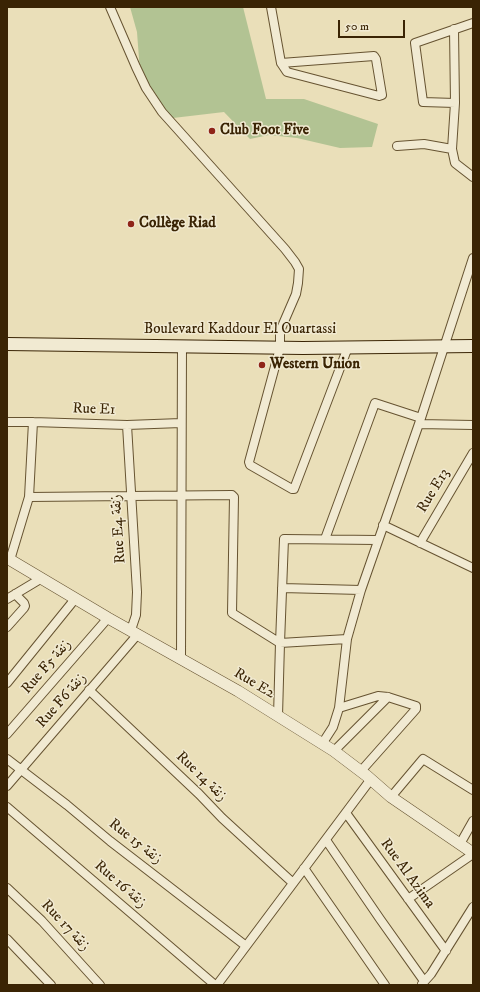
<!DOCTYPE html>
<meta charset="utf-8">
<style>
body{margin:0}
#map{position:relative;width:480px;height:992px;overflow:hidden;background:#eadfb9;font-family:"IM FELL DW Pica",serif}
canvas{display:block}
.frame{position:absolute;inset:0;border:8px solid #3a2404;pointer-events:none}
.scale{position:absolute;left:338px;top:20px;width:67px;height:18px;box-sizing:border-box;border:2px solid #3a2404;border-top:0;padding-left:5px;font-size:12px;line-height:14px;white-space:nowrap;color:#3a2404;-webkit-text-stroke:3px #f1ead2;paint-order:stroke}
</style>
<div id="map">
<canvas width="480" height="992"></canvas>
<div class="frame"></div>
<div class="scale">50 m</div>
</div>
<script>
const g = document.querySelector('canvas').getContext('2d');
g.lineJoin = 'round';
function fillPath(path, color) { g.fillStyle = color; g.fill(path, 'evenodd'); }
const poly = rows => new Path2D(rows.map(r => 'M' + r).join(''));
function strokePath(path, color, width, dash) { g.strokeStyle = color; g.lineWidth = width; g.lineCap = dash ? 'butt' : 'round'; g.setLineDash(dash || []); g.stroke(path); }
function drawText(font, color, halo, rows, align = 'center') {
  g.font = font + ' "IM FELL DW Pica",Amiri,serif'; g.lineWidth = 3; g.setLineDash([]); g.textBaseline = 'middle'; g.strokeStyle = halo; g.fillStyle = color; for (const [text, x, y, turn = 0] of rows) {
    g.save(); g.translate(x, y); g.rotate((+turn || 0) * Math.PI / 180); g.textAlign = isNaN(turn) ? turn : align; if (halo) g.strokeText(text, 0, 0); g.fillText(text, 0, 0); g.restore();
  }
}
const green = poly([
 [130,7,243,7,266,99,304,99,378,124,372,147,340,148,297,138,269,135,250,139,224,112,173,118,157,104,140,72,137,32]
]);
const minor = poly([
 [110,7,136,67,146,88,162,112,285,249,295,262,299,269,298,283,296,294,280,331,280,348,249,462,250,465,292,489,294,489,348,347],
 [271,7,281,63,287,72,379,96,382,95,376,59,374,56,281,63],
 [454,29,455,103,452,149,455,163,473,177],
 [455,103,423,102,415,43,473,23],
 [397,146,424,144,452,149],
 [7,422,33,422,127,425,181,423],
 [419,424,473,425],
 [127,425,137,592,136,615,131,630],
 [29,497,232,495,234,497,232,613,280,643,347,639],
 [383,525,473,568],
 [325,539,375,403,421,418],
 [420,543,473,453],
 [10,560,29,497,33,422],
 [282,588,361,590],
 [7,599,42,578],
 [7,627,24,608,25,606,24,603,15,594],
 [181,658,182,346],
 [7,683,75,599],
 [89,690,199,794,222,818,293,883],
 [339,708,347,639,361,590,421,418,473,258],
 [278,716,280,643,284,539,377,540],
 [7,734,108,618],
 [322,744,333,727,339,708,378,696,388,697,416,706,416,709,361,771],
 [334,751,388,697],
 [7,759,67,805,110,841,246,946],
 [7,786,138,634],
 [391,797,423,759,473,790],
 [7,807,215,985],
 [346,813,446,951],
 [326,840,380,919,424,981],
 [460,844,473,821],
 [304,868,385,985],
 [7,888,42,921,100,985],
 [408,899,473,854],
 [7,939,51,985],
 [422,984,431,974,473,907],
 [217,985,371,779]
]);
const tertiary = poly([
 [7,558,108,618,238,691,334,751,367,776,391,797,473,853]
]);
const secondary = poly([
 [7,344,303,348,473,346]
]);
const markers = [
 [212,131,4,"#8f2418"],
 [131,224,4,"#8f2418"],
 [262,365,4,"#8f2418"]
];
const poiNames = [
 ["Club Foot Five",220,131],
 ["Collège Riad",139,224],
 ["Western Union",270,365]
];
const streetNames = [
 ["Boulevard Kaddour El Ouartassi",240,330],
 ["Rue E1",94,410,2],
 ["Rue E13",434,491,-59],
 ["Rue E4 زنقة",119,529,-94],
 ["Rue F5 زنقة",47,667,-49],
 ["Rue E2",254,684,31],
 ["Rue F6 زنقة",62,701,-49],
 ["Rue 14 زنقة",201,777,44],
 ["Rue 15 زنقة",135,842,38],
 ["Rue Al Azima",407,874,54],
 ["Rue 16 زنقة",120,885,41],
 ["Rue 17 زنقة",65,926,47]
];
fillPath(green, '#b2c393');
strokePath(minor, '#665331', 10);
strokePath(tertiary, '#665331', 12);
strokePath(secondary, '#3a2404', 14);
strokePath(minor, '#f1ead2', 8);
strokePath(tertiary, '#f1ead2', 11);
strokePath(secondary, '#f1ead2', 12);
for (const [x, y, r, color] of markers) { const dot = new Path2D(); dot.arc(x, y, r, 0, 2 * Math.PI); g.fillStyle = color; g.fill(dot); strokePath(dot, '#f1ead2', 1.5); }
drawText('bold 15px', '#3a2404', '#f1ead2', poiNames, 'left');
drawText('15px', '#3a2404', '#f1ead2', streetNames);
</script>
